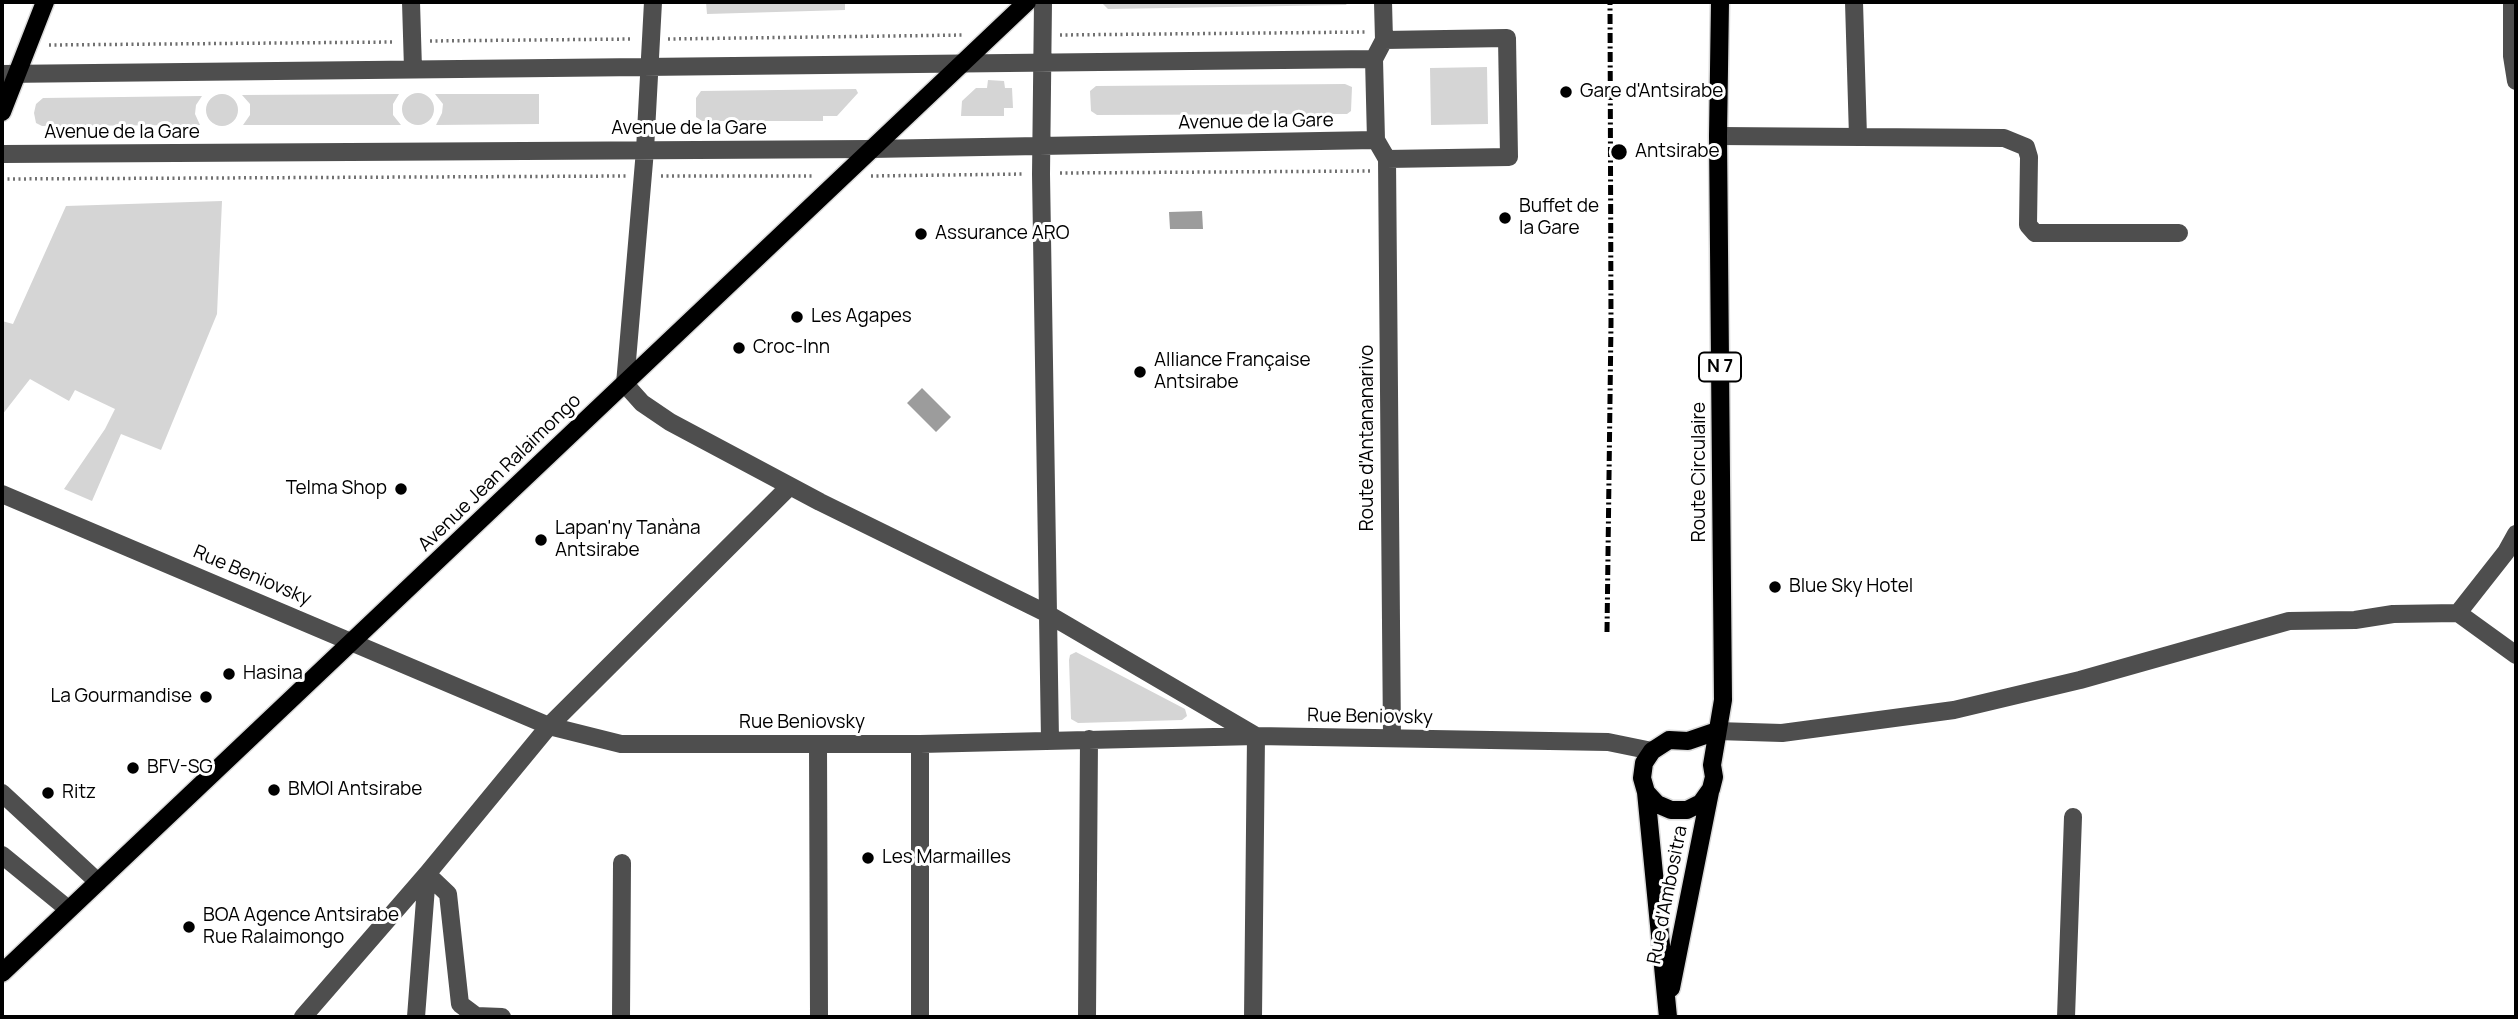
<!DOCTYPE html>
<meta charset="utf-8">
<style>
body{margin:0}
#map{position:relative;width:2518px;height:1019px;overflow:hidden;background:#fff;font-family:Manrope,sans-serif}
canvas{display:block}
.frame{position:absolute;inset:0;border:4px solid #000;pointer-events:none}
</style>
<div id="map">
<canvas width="2518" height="1019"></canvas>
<div class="frame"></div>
</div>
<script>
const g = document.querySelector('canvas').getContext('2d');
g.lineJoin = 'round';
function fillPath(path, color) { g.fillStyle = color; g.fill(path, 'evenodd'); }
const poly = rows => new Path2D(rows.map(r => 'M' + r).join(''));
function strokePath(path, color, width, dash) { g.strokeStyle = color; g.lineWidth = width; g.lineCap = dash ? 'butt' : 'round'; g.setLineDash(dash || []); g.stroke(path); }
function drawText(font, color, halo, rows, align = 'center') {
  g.font = font + ' Manrope,sans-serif'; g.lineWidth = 6; g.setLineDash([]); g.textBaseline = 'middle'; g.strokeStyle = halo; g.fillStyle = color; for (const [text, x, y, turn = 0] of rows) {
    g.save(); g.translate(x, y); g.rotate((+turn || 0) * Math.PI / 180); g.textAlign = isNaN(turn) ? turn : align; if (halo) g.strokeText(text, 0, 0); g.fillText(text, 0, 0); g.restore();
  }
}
const green = poly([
 [706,2,845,2,845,10,707,14],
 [1101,2,1348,2,1346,5,1108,9],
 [1487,67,1488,124,1431,125,1430,68],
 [988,80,1004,81,1005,88,1012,88,1013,108,1004,108,1004,116,961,116,962,101,976,88,987,88],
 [1345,84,1352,87,1351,111,1347,114,1097,115,1091,111,1090,91,1096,86],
 [856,89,858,93,837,116,823,116,823,121,702,121,696,117,696,98,701,91],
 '402 109a16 16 0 1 1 32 0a16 16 0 1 1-32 0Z',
 '206 110a16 16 0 1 1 32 0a16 16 0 1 1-32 0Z',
 [399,94,393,104,393,115,401,125,243,125,250,115,250,104,242,95],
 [435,94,539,94,539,124,436,125,442,113,443,104],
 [202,96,196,105,195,114,200,125,42,126,36,123,34,113,36,104,43,98],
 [222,201,217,314,161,450,121,434,92,501,64,489,105,429,115,409,75,390,69,401,30,379,2,415,2,321,13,324,66,206],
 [1076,652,1185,709,1187,716,1182,720,1078,723,1071,719,1069,660,1070,655]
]);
const water = poly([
 [1202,211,1203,229,1170,229,1169,212],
 [922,388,951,417,936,432,907,403]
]);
const path = poly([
 [1060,35,1367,32],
 [668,39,965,35],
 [430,41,632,39],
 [49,45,394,42],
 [1060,173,1371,171],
 [661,176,815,176],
 [871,176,1024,174],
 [2,179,626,176]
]);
const minor = poly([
 [411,2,413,69],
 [653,2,645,150,625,384,642,403,670,422,820,502,1046,613,1256,736,1253,1017],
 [1043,2,1041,174,1050,740],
 [1383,2,1384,40,1374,59,1376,140,1387,159,1392,738],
 [1854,2,1858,137],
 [2512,2,2512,56,2516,81],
 [1384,40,1507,38,1509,157,1387,159],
 [2,74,1374,59],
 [1718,136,2004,138,2026,147,2029,157,2028,225,2035,233,2179,233],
 [2,154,871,149,1376,140],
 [2,494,549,726,621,744,920,744,1256,736,1608,742,1652,751],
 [2458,613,2506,552,2516,534],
 [1717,731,1782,733,1954,710,2080,680,2289,621,2355,620,2393,614,2458,613,2516,655],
 [818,744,819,1017],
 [920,744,920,1017],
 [2,793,98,882],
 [2,855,68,909],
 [427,874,448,894,460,1004,476,1016,502,1017],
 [303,1017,427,874,549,726,790,486],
 [416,1017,427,874],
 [621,1017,622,863],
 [1087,1017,1089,739],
 [2066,1017,2073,817]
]);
const major = poly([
 [2,112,45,2],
 [1717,731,1688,741,1669,740,1652,751,1644,763,1642,778,1646,792,1657,804,1671,810,1687,810,1701,803,1711,789,1714,777,1712,765,1723,700,1718,136,1720,2],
 [1646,792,1668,1017],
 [2,973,1027,2],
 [1671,988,1710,792]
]);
const rail = poly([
 [1607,632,1611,323,1610,2]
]);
const markers = [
 [1566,92,7,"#000"],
 [1619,152,9,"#000"],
 [1505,218,7,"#000"],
 [921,234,7,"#000"],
 [797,317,7,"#000"],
 [739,348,7,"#000"],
 [1140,372,7,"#000"],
 [401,489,7,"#000"],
 [541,540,7,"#000"],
 [1775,587,7,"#000"],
 [229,674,7,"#000"],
 [206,697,7,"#000"],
 [133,768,7,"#000"],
 [274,790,7,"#000"],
 [48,793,7,"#000"],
 [868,858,7,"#000"],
 [189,927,7,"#000"]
];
const shields = [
 [1720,367,42]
];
const shieldNames = [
 ["N 7",1720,367]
];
const poiNames = [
 ["Gare d'Antsirabe",1580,92],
 ["Antsirabe",1635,152],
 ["Buffet de",1519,207],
 ["la Gare",1519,229],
 ["Assurance ARO",935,234],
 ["Les Agapes",811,317],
 ["Croc-Inn",753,348],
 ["Alliance Française",1154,361],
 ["Antsirabe",1154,383],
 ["Telma Shop",387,489,"right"],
 ["Lapan'ny Tanàna",555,529],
 ["Antsirabe",555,551],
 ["Blue Sky Hotel",1789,587],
 ["Hasina",243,674],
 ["La Gourmandise",192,697,"right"],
 ["BFV-SG",147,768],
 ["BMOI Antsirabe",288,790],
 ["Ritz",62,793],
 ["Les Marmailles",882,858],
 ["BOA Agence Antsirabe",203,916],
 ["Rue Ralaimongo",203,938]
];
const streetNames = [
 ["Avenue de la Gare",1256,122,-1],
 ["Avenue de la Gare",689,129],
 ["Avenue de la Gare",122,133],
 ["Route d'Antananarivo",1368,438,-90],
 ["Route Circulaire",1700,472,-90],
 ["Avenue Jean Ralaimongo",500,473,-44],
 ["Rue Beniovsky",252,576,23],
 ["Rue Beniovsky",1370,717,1],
 ["Rue Beniovsky",802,723],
 ["Rue d'Ambositra",1668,895,-79]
];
fillPath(green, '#d5d5d5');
fillPath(water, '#9c9c9c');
strokePath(major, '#dbdbdb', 21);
strokePath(path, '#707070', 3.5, [2, 3.5]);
strokePath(minor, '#4e4e4e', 18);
strokePath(major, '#000', 18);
strokePath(rail, '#000', 5, [10, 3.5, 2, 3.5]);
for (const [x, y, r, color] of markers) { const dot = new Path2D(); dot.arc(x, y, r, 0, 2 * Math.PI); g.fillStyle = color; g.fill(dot); strokePath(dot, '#fff', 2.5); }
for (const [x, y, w] of shields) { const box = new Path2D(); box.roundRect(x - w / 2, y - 14.5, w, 29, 5); g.fillStyle = '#fff'; g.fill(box); strokePath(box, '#000', 2); }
drawText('bold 18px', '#000', null, shieldNames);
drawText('19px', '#000', '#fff', poiNames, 'left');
drawText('19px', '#000', '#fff', streetNames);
</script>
